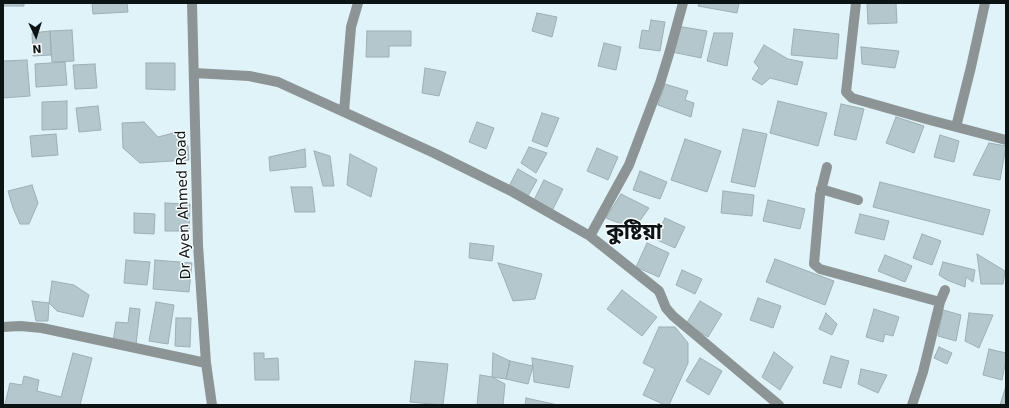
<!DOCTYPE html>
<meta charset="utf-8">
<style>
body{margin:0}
#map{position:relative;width:1009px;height:408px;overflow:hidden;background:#dff3f9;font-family:"DejaVu Sans",sans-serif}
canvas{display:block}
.frame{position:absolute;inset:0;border:4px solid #0c1315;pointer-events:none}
.north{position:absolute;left:16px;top:16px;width:40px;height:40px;-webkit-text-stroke:3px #f9fdfe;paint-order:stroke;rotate:176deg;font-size:11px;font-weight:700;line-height:16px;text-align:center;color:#0c1315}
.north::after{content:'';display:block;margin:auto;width:14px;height:18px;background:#0c1315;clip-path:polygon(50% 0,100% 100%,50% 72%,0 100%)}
</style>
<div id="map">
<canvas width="1009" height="408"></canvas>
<div class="frame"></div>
<div class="north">N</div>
</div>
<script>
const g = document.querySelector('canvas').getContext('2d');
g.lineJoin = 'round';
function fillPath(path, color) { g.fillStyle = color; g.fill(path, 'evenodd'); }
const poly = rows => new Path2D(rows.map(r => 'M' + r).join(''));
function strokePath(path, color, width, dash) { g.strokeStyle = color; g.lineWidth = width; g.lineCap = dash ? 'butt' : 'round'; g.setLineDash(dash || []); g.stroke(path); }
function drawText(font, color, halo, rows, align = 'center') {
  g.font = font + ' "DejaVu Sans","Noto Sans Bengali",sans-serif'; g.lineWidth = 3; g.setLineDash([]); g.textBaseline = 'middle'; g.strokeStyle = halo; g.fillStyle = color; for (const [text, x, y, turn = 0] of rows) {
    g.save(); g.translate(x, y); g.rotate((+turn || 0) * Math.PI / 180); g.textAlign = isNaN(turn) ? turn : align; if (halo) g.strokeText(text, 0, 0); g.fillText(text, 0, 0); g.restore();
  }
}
const building = poly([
 [3,3,24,3,24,6,3,6,3,3],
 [92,3,127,3,128,12,93,14,92,3],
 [699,3,739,3,737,13,698,6,699,3],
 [867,3,896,3,897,23,868,24,867,3],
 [537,13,557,17,552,37,532,31,537,13],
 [651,20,665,22,660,51,639,48,642,30,649,31,651,20],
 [677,26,707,31,701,58,672,52,677,26],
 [794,29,839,34,837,59,791,55,794,29],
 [72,30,74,61,52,62,50,31,72,30],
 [50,31,51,55,33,56,32,33,50,31],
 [367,31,411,31,411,46,389,46,389,57,366,57,367,31],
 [714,33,733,33,727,66,707,61,714,33],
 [604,43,621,47,616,70,598,66,604,43],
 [764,45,788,59,803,62,797,85,770,78,762,85,752,79,759,68,754,62,764,45],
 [861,47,899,51,895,68,862,64,861,47],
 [27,60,30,96,3,98,3,61,27,60],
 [65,62,67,85,36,87,35,64,65,62],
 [146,63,175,63,175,90,146,89,146,63],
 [95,64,97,88,75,89,73,65,95,64],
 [425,68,446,72,439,96,422,93,425,68],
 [665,84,688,91,685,100,694,103,691,117,658,105,665,84],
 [67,101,67,129,42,130,42,102,67,101],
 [778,101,827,113,818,146,770,133,778,101],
 [841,104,864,109,856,140,834,135,841,104],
 [98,106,101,130,79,132,76,108,98,106],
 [542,113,559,118,547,147,532,141,542,113],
 [896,117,924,126,914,153,886,143,896,117],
 [144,122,158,137,177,132,188,146,189,160,140,163,123,148,122,123,144,122],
 [477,122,494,128,486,149,469,142,477,122],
 [743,129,767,134,755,187,731,182,743,129],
 [56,134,58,155,32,157,30,136,56,134],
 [940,135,959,141,954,162,934,157,940,135],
 [685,139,721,151,707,192,671,180,685,139],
 [989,143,1006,146,1000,180,973,175,989,143],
 [529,147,547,153,536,173,521,163,529,147],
 [597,148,618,157,608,180,587,171,597,148],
 [305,149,306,167,270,171,269,157,305,149],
 [314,151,330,156,334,186,323,186,314,151],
 [350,154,377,168,371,197,347,185,350,154],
 [518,169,537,180,528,196,509,186,518,169],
 [640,171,667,182,660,199,633,190,640,171],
 [544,180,563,189,552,211,533,202,544,180],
 [880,182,990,210,983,235,873,207,880,182],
 [32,185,38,203,29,224,20,224,13,208,8,191,32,185],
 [291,187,312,187,315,212,295,212,291,187],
 [723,191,754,195,752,216,721,213,723,191],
 [621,194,649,208,634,229,606,218,621,194],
 [768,200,805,209,800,229,763,221,768,200],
 [165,203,190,204,189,231,165,231,165,203],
 [134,213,155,214,154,234,134,233,134,213],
 [860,214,889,221,884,240,855,233,860,214],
 [665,218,685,227,675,248,655,239,665,218],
 [922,234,941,241,932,265,913,258,922,234],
 [470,243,494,246,492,261,469,258,470,243],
 [647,243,669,253,659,277,636,267,647,243],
 [977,254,1005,271,1003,284,981,284,977,254],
 [885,255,912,266,905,282,878,271,885,255],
 [775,259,834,281,825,305,766,282,775,259],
 [126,260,150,262,147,285,124,283,126,260],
 [155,260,192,263,189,292,153,289,155,260],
 [943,262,975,270,973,282,966,277,965,287,947,280,939,275,943,262],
 [498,263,542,274,535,299,513,301,498,263],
 [682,270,702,279,695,294,676,285,682,270],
 [52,281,74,285,89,295,83,317,57,311,49,303,52,281],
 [622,290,657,317,642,336,607,309,622,290],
 [758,298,781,306,773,328,750,320,758,298],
 [32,301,49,303,48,321,36,321,32,301],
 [700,301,722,314,708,337,686,324,700,301],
 [156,302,174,305,168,344,149,341,156,302],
 [130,308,140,309,136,345,113,342,116,322,128,323,130,308],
 [874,309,899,317,893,336,885,334,883,342,866,337,874,309],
 [943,310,961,315,956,341,938,336,943,310],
 [826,313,837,324,832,335,819,329,826,313],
 [969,313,993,315,979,348,965,341,969,313],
 [176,318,191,318,190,347,175,346,176,318],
 [659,327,675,327,688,343,688,363,669,405,665,405,643,395,655,369,643,363,659,327],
 [939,347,952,353,947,364,934,358,939,347],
 [989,349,1006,353,1006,360,1002,380,983,375,989,349],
 [774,352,793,367,780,390,762,377,774,352],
 [73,353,92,358,80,405,10,405,5,404,10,383,22,385,24,376,39,380,37,391,61,397,73,353],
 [254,353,264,353,264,359,278,358,279,380,255,380,254,353],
 [493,353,510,361,506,379,492,377,493,353],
 [831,356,849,361,841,388,823,383,831,356],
 [532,358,573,366,569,388,534,382,532,358],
 [700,358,722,371,709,395,686,381,700,358],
 [415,361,448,364,443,405,410,402,415,361],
 [510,361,533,366,528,384,506,379,510,361],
 [861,369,887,375,878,393,858,384,861,369],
 [480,375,492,377,505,384,503,405,477,405,480,375],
 [1006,386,1006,405,1000,405,1006,386],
 [526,398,558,405,525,405,526,398]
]);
const street = poly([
 [192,3,198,245,206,363,212,405],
 [856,3,846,92,852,98,926,119,1006,140],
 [194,73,249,76,278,82,434,153,511,191,590,236,659,291,666,308,673,316,779,405],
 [344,112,351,27,358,3],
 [956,127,971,67,985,3],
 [827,167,820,195,814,264,820,269,940,302],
 [821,189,858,200],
 [590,236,629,165,660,83,669,54,683,3],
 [3,327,20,326,42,328,206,363],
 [912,405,923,372,940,302,945,290]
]);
const streetNames = [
 ["Dr Ayen Ahmed Road",184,205,-92]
];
const townNames = [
 ["কুষ্টিয়া",634,233]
];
fillPath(building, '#b4c7cd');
strokePath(building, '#9dafb5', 1);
strokePath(street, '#8c9496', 10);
drawText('14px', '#0c1315', '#f9fdfe', streetNames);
drawText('bold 22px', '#0c1315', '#f9fdfe', townNames);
</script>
